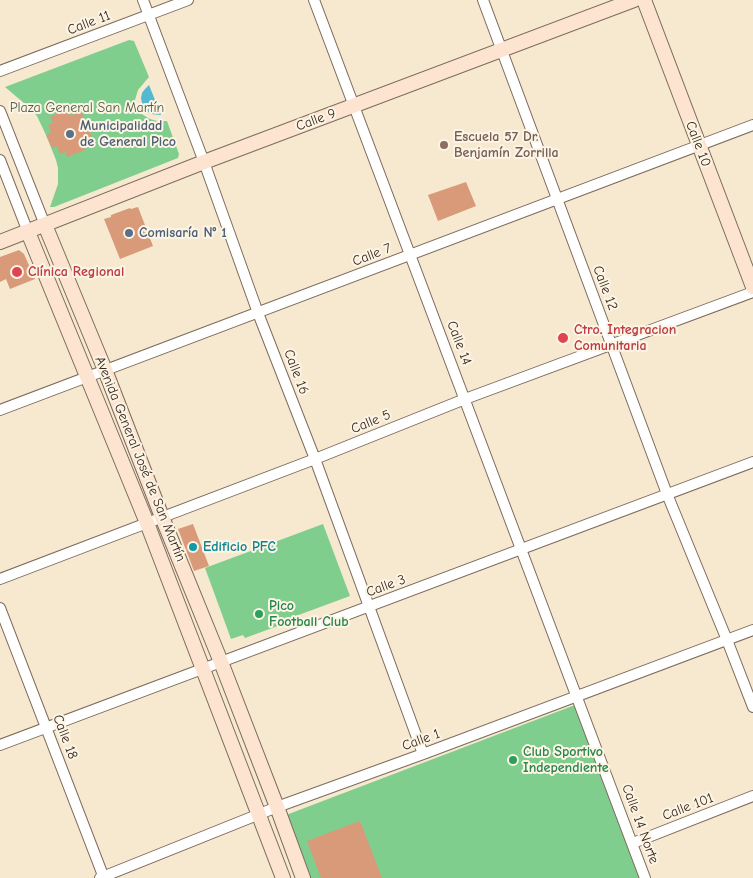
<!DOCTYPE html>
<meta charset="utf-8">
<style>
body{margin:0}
canvas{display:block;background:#f7e8d0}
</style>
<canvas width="753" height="878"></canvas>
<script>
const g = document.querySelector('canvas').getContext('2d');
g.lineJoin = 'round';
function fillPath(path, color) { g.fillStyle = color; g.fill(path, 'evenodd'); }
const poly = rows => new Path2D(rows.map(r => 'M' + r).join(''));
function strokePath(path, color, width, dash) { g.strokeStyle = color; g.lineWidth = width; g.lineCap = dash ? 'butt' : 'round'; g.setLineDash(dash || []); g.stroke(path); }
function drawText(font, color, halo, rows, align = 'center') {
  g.font = font + ' "Comic Neue",sans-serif'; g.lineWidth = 4; g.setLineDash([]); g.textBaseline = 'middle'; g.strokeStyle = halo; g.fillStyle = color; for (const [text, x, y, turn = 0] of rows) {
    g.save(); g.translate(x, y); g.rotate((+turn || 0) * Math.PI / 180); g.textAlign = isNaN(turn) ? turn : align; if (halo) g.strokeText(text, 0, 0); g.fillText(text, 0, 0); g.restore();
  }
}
const green = poly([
 [129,40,134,41,149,77,138,90,135,100,137,108,140,113,150,119,157,121,167,121,179,154,178,158,54,207,50,207,58,184,58,168,56,160,46,135,37,116,31,109,5,87],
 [323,524,350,596,285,620,286,623,245,638,243,635,231,639,205,568],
 [575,705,641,878,310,878,286,815]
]);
const water = poly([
 [149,85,161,115,151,114,143,108,141,98,142,93,145,89]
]);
const building = poly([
 [68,109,71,116,81,111,93,140,83,145,85,150,67,157,65,152,60,154,57,146,52,148,46,135,51,133,48,125,53,123,50,117],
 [466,182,476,206,438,221,428,195],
 [138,207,153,246,120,259,104,219,111,217,111,215,130,208,131,209],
 [19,250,24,254,35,279,10,289,6,279,0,282,0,257],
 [193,524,209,566,194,571,178,529],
 [360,821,382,878,321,878,307,841]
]);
const street = poly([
 [143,0,204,162,258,313,315,459,423,754],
 [314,0,645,878],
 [483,0,667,494,727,640,753,707],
 [0,71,188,0],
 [0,111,45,225],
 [0,160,28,232],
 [0,410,753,125],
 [0,579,315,459,465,399,753,292],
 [0,608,104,878],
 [0,745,753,462],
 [633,843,753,796],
 [100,878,277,807,423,754,753,630]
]);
const secondary = poly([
 [644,0,753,287],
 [45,225,105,370,162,517,221,662,277,807,303,878],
 [28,232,147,523,283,878],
 [0,242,204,162,634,0]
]);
const markers = [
 [70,134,5,"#5c6f8a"],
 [444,145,5,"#8d6e63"],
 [129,233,5,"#5c6f8a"],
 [17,272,6,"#e0444e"],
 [563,338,6,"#e0444e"],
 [193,547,5,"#0f9aa8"],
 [259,614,5,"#2e9e5b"],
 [513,760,5,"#2e9e5b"]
];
const streetNames = [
 ["Calle 11",89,23,-21],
 ["Calle 9",316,120,-20],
 ["Calle 10",698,144,69],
 ["Calle 7",372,255,-21],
 ["Calle 12",605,288,69],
 ["Calle 14",459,343,69],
 ["Calle 16",296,372,69],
 ["Calle 5",371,422,-22],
 ["Avenida General José de San Martín",140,459,68],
 ["Calle 3",386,586,-20],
 ["Calle 18",65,737,69],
 ["Calle 1",421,740,-20],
 ["Calle 101",688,807,-21],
 ["Calle 14 Norte",640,824,70]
];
const parkNames = [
 ["Plaza General San Martín",87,108]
];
const serviceNames = [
 ["Municipalidad",80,126],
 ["de General Pico",80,142],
 ["Comisaría N° 1",139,233]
];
const educationNames = [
 ["Escuela 57 Dr.",454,137],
 ["Benjamín Zorrilla",454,153]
];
const healthNames = [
 ["Clínica Regional",28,272],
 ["Ctro. Integracion",574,330],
 ["Comunitaria",574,346]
];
const cultureNames = [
 ["Edificio PFC",203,547]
];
const leisureNames = [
 ["Pico",269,606],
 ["Football Club",269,622],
 ["Club Sportivo",523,752],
 ["Independiente",523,768]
];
fillPath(green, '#80ce8e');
fillPath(water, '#53b9d1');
fillPath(building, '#d89a78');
strokePath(street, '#7d6c5c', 12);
strokePath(secondary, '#7d6c5c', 16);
strokePath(street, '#fff', 10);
strokePath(secondary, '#fde4d1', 14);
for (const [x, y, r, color] of markers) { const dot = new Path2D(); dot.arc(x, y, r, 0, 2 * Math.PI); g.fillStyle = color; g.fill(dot); strokePath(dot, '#fcf5e5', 2); }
drawText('14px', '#3b2a1e', '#fcf5e5', streetNames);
drawText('14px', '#505b40', '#fcf5e5', parkNames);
drawText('bold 14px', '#4e5e75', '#fcf5e5', serviceNames, 'left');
drawText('bold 14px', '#785e54', '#fcf5e5', educationNames, 'left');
drawText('bold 14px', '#be3a42', '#fcf5e5', healthNames, 'left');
drawText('bold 14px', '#0d838f', '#fcf5e5', cultureNames, 'left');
drawText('bold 14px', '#27864d', '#fcf5e5', leisureNames, 'left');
</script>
